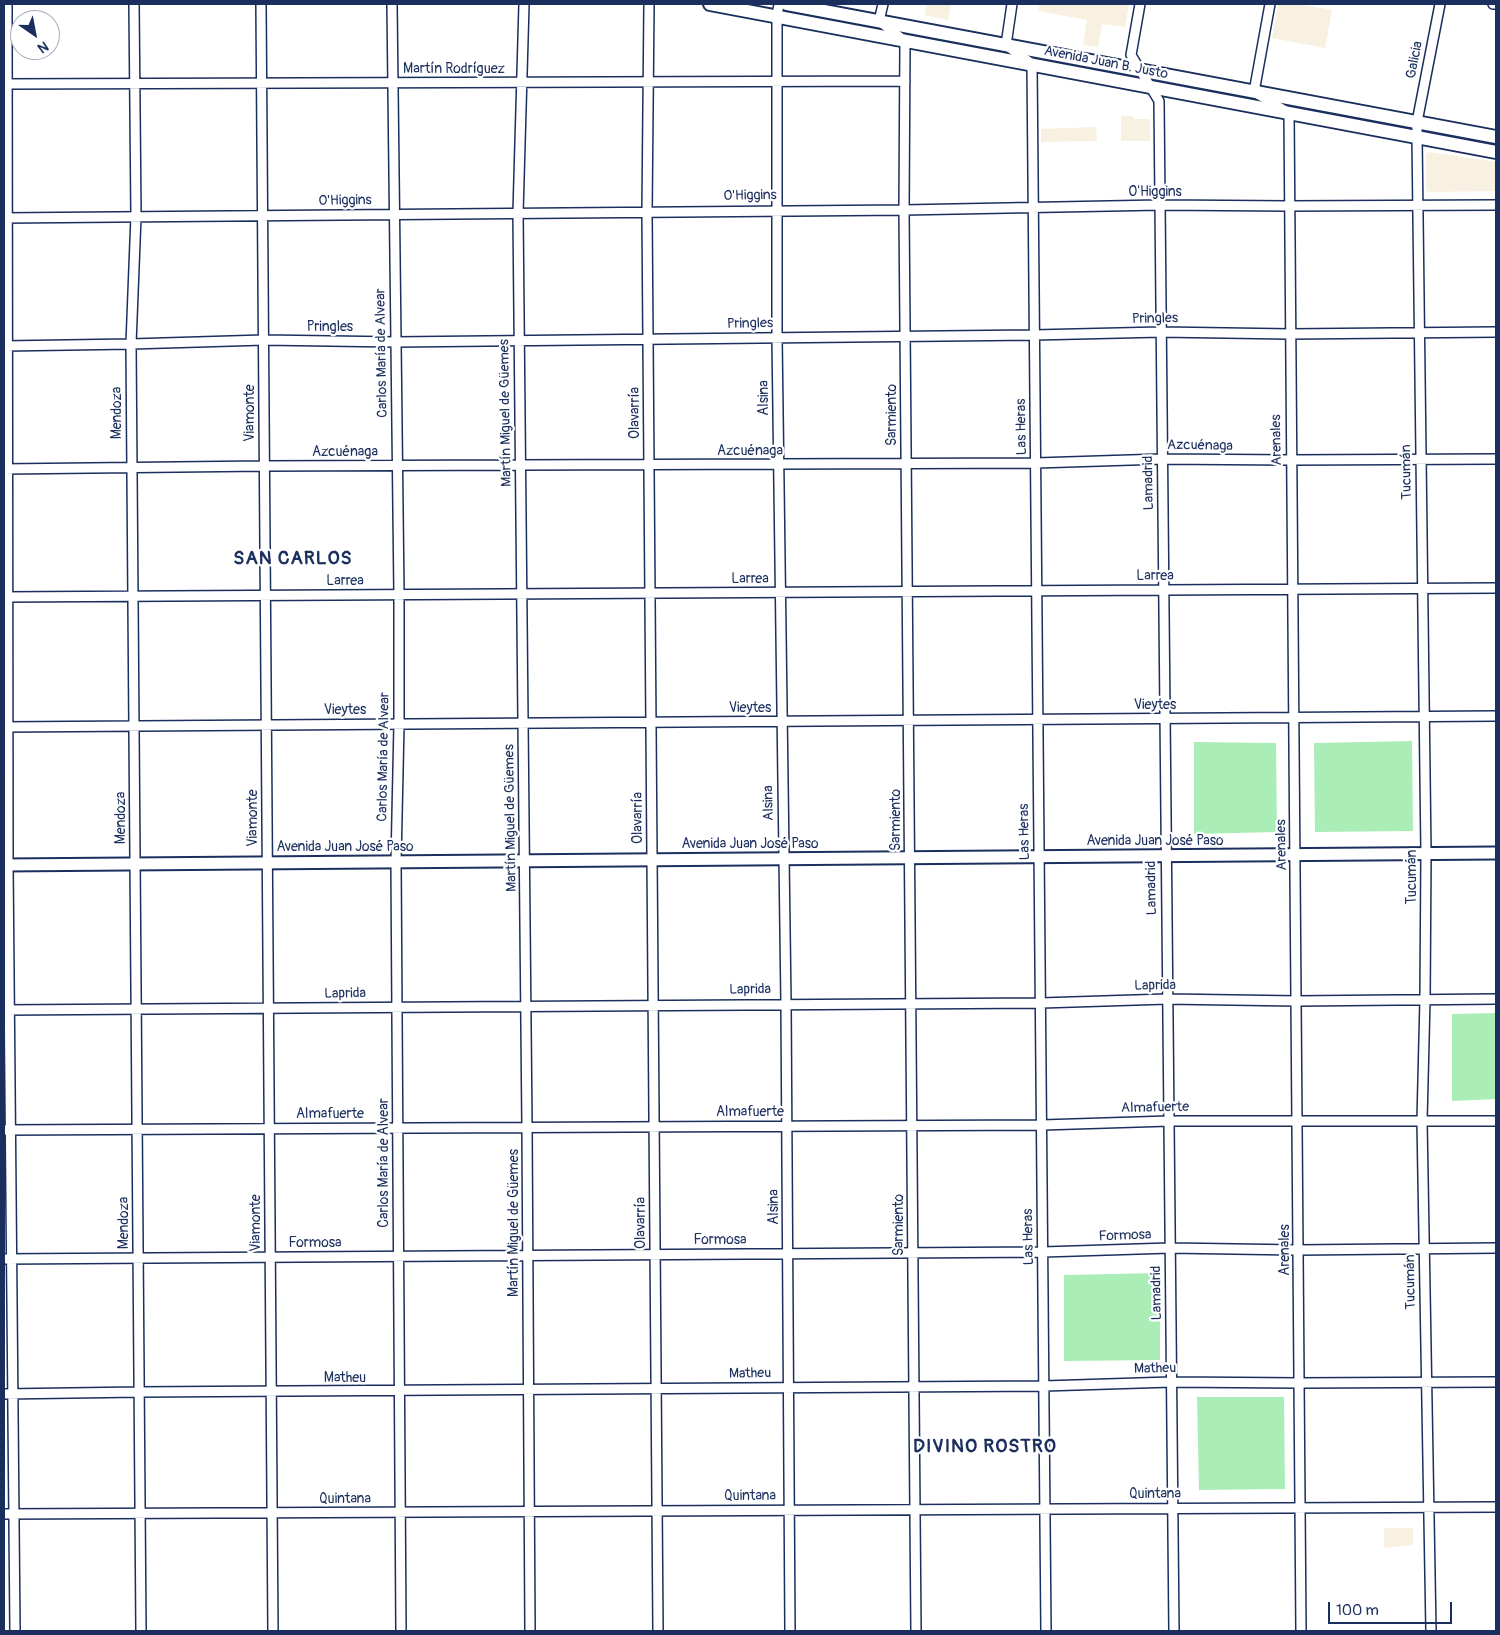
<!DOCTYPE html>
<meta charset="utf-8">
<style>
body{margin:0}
#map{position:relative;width:1500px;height:1635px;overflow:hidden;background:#fff;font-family:Pangolin,sans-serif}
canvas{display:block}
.frame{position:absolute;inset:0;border:5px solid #1b2f5e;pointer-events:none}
.north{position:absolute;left:10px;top:10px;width:50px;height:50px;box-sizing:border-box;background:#fff;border:1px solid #a4acbf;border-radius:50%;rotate:147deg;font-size:14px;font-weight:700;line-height:20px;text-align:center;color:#1b2f5e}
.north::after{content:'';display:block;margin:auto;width:18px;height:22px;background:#1b2f5e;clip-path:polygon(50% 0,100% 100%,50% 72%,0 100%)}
.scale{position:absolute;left:1328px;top:1602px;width:124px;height:22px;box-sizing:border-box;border:2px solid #1b2f5e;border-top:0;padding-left:6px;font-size:15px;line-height:18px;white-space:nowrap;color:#1b2f5e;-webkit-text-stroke:4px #fff;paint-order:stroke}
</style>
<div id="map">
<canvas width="1500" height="1635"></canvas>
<div class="frame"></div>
<div class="north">N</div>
<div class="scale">100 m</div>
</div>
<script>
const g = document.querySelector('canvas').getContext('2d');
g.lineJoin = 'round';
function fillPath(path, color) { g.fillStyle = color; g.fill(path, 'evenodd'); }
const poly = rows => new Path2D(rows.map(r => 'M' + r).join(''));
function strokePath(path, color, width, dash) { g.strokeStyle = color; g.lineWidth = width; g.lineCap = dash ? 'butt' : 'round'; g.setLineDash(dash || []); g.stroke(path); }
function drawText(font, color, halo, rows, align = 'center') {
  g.font = font + ' Pangolin,sans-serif'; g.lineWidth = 4.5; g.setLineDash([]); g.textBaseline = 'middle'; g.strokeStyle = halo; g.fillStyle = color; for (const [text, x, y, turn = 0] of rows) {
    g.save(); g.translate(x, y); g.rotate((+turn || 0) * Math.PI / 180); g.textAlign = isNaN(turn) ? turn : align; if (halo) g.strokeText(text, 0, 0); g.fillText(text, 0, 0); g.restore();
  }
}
const built = poly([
 [927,4,951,4,948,20,925,15],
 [1040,4,1129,4,1125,27,1102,24,1098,47,1083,45,1087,20,1038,11],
 [1278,4,1298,4,1332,10,1325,48,1272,38],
 [1121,116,1133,116,1134,119,1150,119,1150,141,1121,141],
 [1096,127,1097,141,1041,142,1041,129],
 [1429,152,1496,162,1496,191,1429,192,1426,190,1426,154],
 [1384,1528,1413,1528,1413,1545,1384,1548]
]);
const green = poly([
 [1412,741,1413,831,1315,832,1314,743],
 [1194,742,1276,743,1277,832,1194,834],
 [1496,1013,1496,1099,1452,1101,1452,1014],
 [1160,1273,1160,1360,1064,1361,1064,1275],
 [1197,1397,1284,1397,1285,1489,1199,1490]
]);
const street = poly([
 [7,4,8,865,15,1631],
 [134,4,136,216,131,344,141,1631],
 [261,4,273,1631],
 [392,4,399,595,399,724,396,862,401,1631],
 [524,4,518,213,527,1127,530,1631],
 [649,4,647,212,658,1631],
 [779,4,777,16,777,338,786,1003,790,1631],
 [883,4,879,21,905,41,904,210,916,1631],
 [1012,4,1006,45,1032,64,1046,1631],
 [1140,4,1131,55,1159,101,1174,1631],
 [1270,4,1254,92,1289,113,1301,1631],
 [1493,4,1496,4],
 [4,84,905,81],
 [4,218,904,210,1160,205,1289,206,1496,205],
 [4,346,131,344,264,340,396,342,1034,335,1161,332,1290,334,1496,332],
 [4,469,264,466,1036,463,1162,459,1291,460,1496,459],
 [4,597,1496,588],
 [4,727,1496,716],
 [4,1010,1041,1003,1167,999,1297,1001,1496,999],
 [4,1130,1042,1125,1169,1121,1496,1121],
 [4,1259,1043,1252,1170,1248,1298,1250,1496,1248],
 [4,1394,139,1392,1044,1386,1171,1382,1299,1383,1496,1382],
 [4,1514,1496,1507],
 [1431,1631,1422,1121,1425,999,1426,853,1417,137,1417,122,1440,4]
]);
const secondary = poly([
 [4,865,1496,853]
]);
const primary = poly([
 [710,4,1496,152],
 [787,4,1496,137]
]);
const streetNames = [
 ["Galicia",1415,60,-79],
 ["Avenida Juan B. Justo",1106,63,11],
 ["Martín Rodríguez",454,69],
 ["O'Higgins",1155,192],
 ["O'Higgins",750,196,-1],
 ["O'Higgins",345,201,-1],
 ["Pringles",1155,319,-1],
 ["Pringles",750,324,-1],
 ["Pringles",330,327],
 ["Carlos María de Alvear",382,353,-91],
 ["Alsina",764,398,-90],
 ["Mendoza",117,413,-90],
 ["Viamonte",250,413,-90],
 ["Martín Miguel de Güemes",506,413,-91],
 ["Olavarría",635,413,-90],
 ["Sarmiento",892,415,-90],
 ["Las Heras",1022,427,-91],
 ["Arenales",1277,440,-91],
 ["Azcuénaga",1200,446,1],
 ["Azcuénaga",750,451],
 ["Azcuénaga",345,452],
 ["Tucumán",1407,472,-91],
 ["Lamadrid",1149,483,-91],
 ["Larrea",1155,576],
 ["Larrea",750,579],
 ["Larrea",345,581],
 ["Vieytes",1155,705],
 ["Vieytes",750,708],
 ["Vieytes",345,710],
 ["Carlos María de Alvear",384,757,-89],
 ["Alsina",769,803,-91],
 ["Mendoza",121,818,-90],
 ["Viamonte",253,818,-90],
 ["Martín Miguel de Güemes",511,818,-91],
 ["Olavarría",638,818,-90],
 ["Sarmiento",896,820,-90],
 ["Las Heras",1025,832,-91],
 ["Avenida Juan José Paso",1155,841],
 ["Avenida Juan José Paso",750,844],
 ["Arenales",1282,845,-91],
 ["Avenida Juan José Paso",345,847],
 ["Tucumán",1412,877,-90],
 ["Lamadrid",1152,888,-91],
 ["Laprida",1155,986,-1],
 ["Laprida",750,990,-1],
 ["Laprida",345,994,-1],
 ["Almafuerte",1155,1108,-1],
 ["Almafuerte",750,1112],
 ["Almafuerte",330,1114],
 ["Carlos María de Alvear",384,1163,-90],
 ["Alsina",774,1207,-90],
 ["Mendoza",124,1223,-90],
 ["Viamonte",256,1223,-90],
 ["Martín Miguel de Güemes",514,1223,-90],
 ["Olavarría",641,1223,-90],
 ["Sarmiento",899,1225,-90],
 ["Formosa",1125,1236,-2],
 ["Las Heras",1029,1237,-91],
 ["Formosa",720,1240],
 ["Formosa",315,1243],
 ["Arenales",1285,1250,-90],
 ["Tucumán",1411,1282,-91],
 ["Lamadrid",1157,1293,-91],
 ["Matheu",1155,1369,-1],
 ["Matheu",750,1374,-1],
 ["Matheu",345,1378],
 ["Quintana",1155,1494],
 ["Quintana",750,1496],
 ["Quintana",345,1499]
];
const districtNames = [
 ["SAN CARLOS",293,559],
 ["DIVINO ROSTRO",985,1447]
];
fillPath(built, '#f8f0e1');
fillPath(green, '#abedb7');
strokePath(street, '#1b2f5e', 12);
strokePath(secondary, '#1b2f5e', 15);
strokePath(primary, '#1b2f5e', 16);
strokePath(street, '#fff', 9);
strokePath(secondary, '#fff', 11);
strokePath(primary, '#fff', 12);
drawText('14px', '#1b2f5e', '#fff', streetNames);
g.letterSpacing = '1px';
drawText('bold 19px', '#1b2f5e', '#fff', districtNames);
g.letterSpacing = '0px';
</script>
